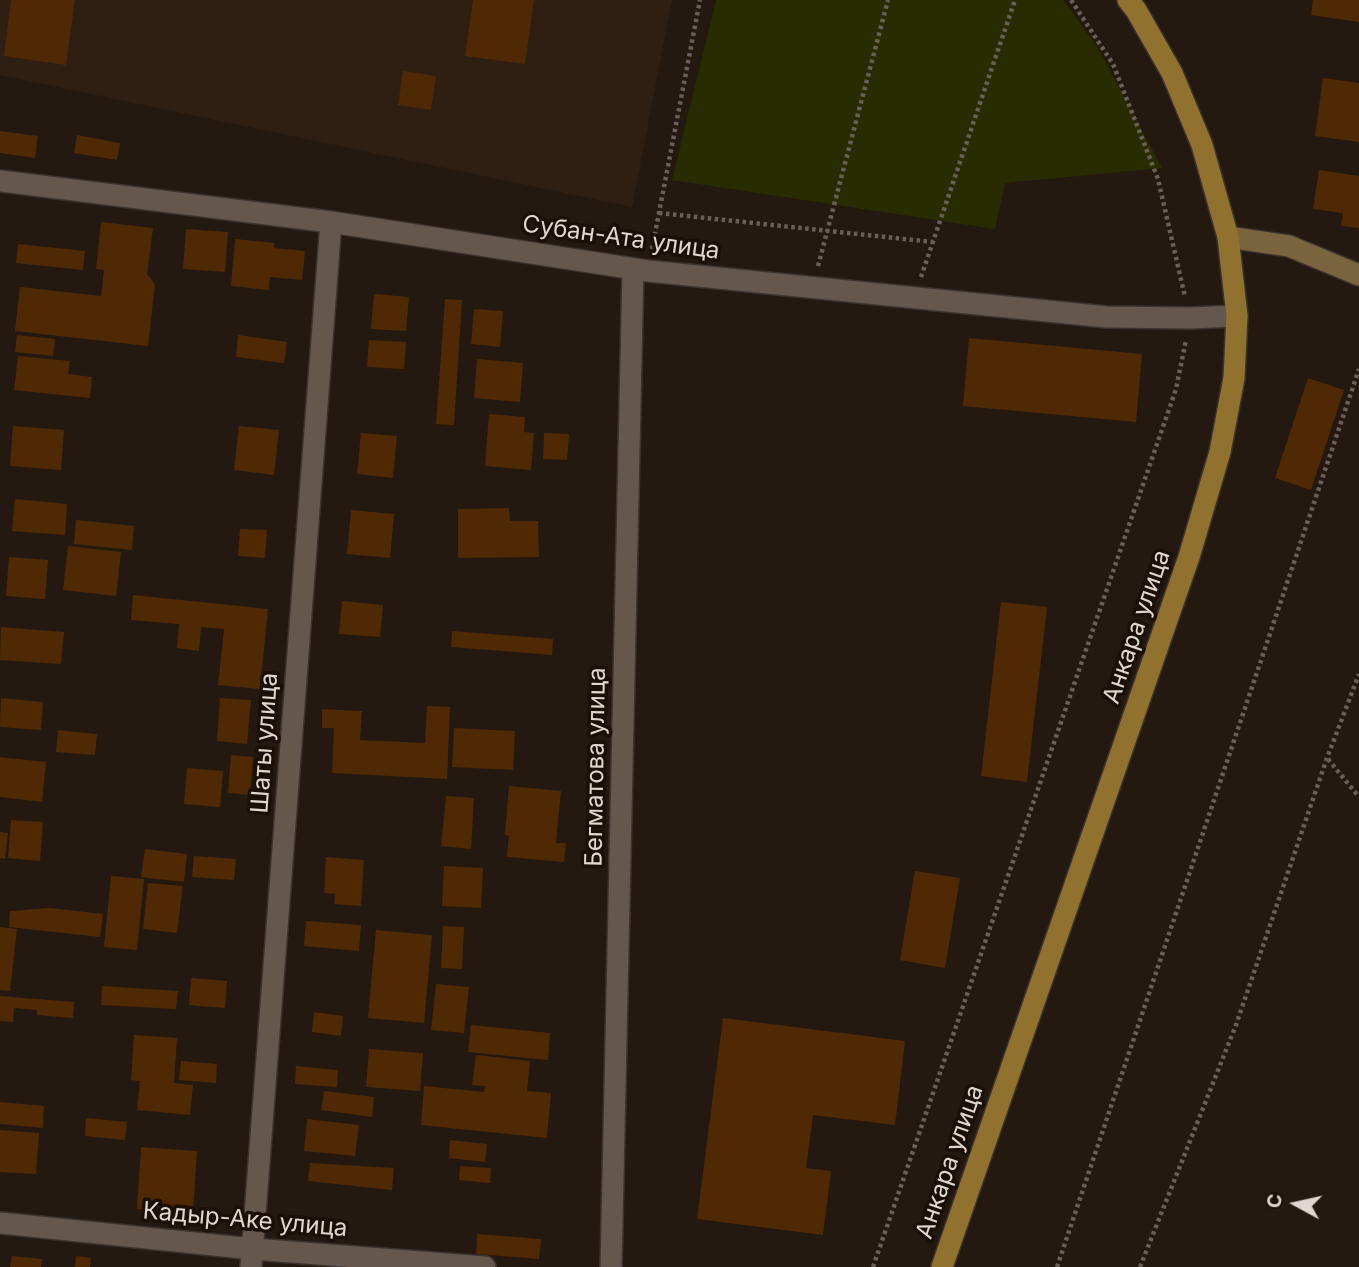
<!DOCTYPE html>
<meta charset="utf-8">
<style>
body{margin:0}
#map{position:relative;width:1359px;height:1267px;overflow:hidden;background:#241911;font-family:Inter,sans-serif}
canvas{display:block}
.north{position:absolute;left:1261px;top:1169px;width:70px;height:70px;-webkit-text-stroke:5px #1b1008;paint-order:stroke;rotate:278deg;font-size:19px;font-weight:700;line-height:28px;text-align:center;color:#dfd7d1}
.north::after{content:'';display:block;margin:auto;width:24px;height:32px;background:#dfd7d1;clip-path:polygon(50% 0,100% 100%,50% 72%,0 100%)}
</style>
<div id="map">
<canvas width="1359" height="1267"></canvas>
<div class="north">С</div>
</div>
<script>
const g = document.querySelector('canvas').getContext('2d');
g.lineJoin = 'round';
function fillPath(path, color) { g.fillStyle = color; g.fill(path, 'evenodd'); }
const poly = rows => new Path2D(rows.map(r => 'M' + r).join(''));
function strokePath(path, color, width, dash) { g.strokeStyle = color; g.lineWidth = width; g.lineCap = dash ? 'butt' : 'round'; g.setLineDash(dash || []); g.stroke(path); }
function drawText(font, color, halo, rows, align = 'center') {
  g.font = font + ' Inter,sans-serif'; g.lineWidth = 7; g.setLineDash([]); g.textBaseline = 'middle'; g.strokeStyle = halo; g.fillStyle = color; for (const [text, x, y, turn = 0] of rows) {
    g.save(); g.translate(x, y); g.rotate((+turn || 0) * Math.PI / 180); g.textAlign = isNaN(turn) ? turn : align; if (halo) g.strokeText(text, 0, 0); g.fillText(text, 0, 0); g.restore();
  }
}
const built = poly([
 [0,0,672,0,632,207,0,75]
]);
const green = poly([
 [716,0,1063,0,1098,48,1162,168,1005,183,995,229,672,180]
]);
const building = poly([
 [11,0,75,0,66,65,4,56],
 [473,0,534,0,525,64,465,56],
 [1313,0,1359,0,1359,22,1311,15],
 [403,71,436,76,431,110,398,105],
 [1323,78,1359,83,1359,142,1315,136],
 [0,131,38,136,35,158,0,153],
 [77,135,120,143,117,160,74,153],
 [1319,170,1359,176,1359,228,1341,226,1343,213,1313,209],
 [101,222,153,228,147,274,155,284,148,346,15,331,20,287,101,296,104,270,96,269],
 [186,229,228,232,225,272,183,269],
 [235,239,274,243,274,248,305,251,302,280,270,277,269,290,231,286],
 [18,244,85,251,83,270,16,263],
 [374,294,409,297,406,331,371,329],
 [445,299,462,300,454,425,436,424],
 [474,309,503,311,500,347,471,344],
 [17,335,55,339,53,356,15,352],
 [238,335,287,342,284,363,236,357],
 [969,338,1142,354,1136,422,963,406],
 [369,340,406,342,404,369,367,367],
 [18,356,70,361,68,374,92,377,90,398,14,390],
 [477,359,523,363,520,402,474,398],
 [1308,378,1344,390,1311,490,1275,478],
 [489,414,525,417,524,432,534,433,531,470,485,466],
 [13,426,64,430,61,470,10,466],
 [239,426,279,430,274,475,234,470],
 [361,433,397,436,393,478,357,474],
 [544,433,569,434,567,460,543,459],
 [15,499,67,504,65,535,12,531],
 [509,508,510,521,538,521,539,557,458,558,458,509],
 [351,510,394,514,390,558,347,554],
 [76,520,134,526,132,550,74,544],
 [240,529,267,530,265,558,238,556],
 [68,546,121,552,116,596,63,590],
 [9,557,48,560,45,599,6,596],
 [133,595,268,609,260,689,218,685,224,629,201,627,199,651,177,648,179,624,131,620],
 [342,601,383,605,380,637,339,634],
 [1001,602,1047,607,1027,782,981,776],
 [1,627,64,632,61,664,0,660],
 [452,631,553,639,552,655,451,647],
 [1,698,43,702,41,730,0,727],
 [220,698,251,700,247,744,217,741],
 [427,706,450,707,447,779,332,773,334,728,322,728,322,709,362,711,360,740,425,743],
 [454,728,515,731,513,770,452,767],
 [58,730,97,734,95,755,56,752],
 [231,755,253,757,250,795,228,793],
 [0,757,46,762,42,802,0,797],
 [187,768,223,771,220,807,184,804],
 [509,786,561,791,556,843,566,843,564,862,507,857,509,836,505,835],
 [446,796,474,798,471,849,441,846],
 [11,820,43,822,40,861,8,858],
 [0,832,8,833,5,859,0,858],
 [145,849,187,854,184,882,141,877],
 [194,856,236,859,234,880,192,877],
 [326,857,364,860,361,906,334,904,335,894,324,893],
 [444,866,483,868,481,908,442,906],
 [915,871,960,878,945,968,900,960],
 [111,876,144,879,137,950,104,947],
 [148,883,183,886,177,933,143,929],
 [50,908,103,914,100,937,9,927,10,911],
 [306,921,361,925,359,951,304,946],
 [443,926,464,927,462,969,441,968],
 [0,927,17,929,10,991,0,990],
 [376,930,432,935,424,1023,368,1018],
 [191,978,227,981,225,1008,189,1005],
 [436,984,469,987,464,1033,431,1030],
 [102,986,178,991,176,1009,101,1005],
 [0,996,74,1002,73,1018,37,1015,37,1010,14,1008,13,1022,0,1021],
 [314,1012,343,1016,341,1036,312,1032],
 [723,1018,905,1041,895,1125,813,1115,806,1168,831,1171,823,1235,697,1219],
 [471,1025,550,1033,548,1060,468,1052],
 [134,1035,177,1038,174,1083,193,1085,190,1115,137,1110,140,1081,131,1080],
 [369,1049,423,1053,420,1091,366,1087],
 [476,1055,530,1061,527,1091,551,1093,547,1138,421,1125,424,1086,484,1092,485,1086,472,1085],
 [181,1061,217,1064,216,1083,179,1080],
 [296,1066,338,1070,337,1087,295,1084],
 [324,1091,374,1097,372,1117,321,1110],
 [0,1102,44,1106,43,1128,0,1124],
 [86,1118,127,1122,125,1140,85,1136],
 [307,1119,359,1125,355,1156,304,1151],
 [0,1130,39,1133,36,1174,0,1172],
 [450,1140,487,1144,485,1162,449,1158],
 [141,1147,197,1151,193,1213,137,1209],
 [310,1163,394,1168,392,1190,308,1181],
 [460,1166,491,1168,490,1183,459,1180],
 [477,1234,541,1239,539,1259,476,1254],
 [12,1256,42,1259,41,1267,10,1267],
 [76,1256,91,1258,90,1267,75,1267]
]);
const path = poly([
 [1071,0,1113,64,1158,179,1185,297],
 [659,213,933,242],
 [652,249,700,0],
 [818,266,888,0],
 [921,277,1015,0],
 [1328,759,1359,797],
 [873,1267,1176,389,1186,340],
 [1057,1267,1359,369],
 [1140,1267,1236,1025,1327,758,1359,674]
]);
const street = poly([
 [0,181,331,222,648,271,1107,317,1190,318,1237,316],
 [0,1223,253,1249,485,1267],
 [251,1267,331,222],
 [611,1267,633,269]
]);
const secondary = poly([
 [1228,237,1289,246,1359,275]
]);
const primary = poly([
 [942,1267,1189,557,1220,452,1234,378,1237,316,1228,237,1202,145,1172,73,1136,10,1128,0]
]);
const streetNames = [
 ["Субан-Ата улица",621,238,8],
 ["Анкара улица",1137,627,-71],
 ["Шаты улица",265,743,-86],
 ["Бегматова улица",596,767,-89],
 ["Анкара улица",950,1162,-71],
 ["Кадыр-Аке улица",245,1220,5]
];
fillPath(built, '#2f1f12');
fillPath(green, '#292c00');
fillPath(building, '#4f2903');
strokePath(street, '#3b332f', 24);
strokePath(secondary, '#3b332f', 24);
strokePath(primary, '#3b332f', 24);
strokePath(path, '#695f58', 4.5, [3.5, 3.5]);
strokePath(street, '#64574d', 21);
strokePath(secondary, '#7a643d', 21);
strokePath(primary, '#90712d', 21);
drawText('24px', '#dfd7d1', '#1b1008', streetNames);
</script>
